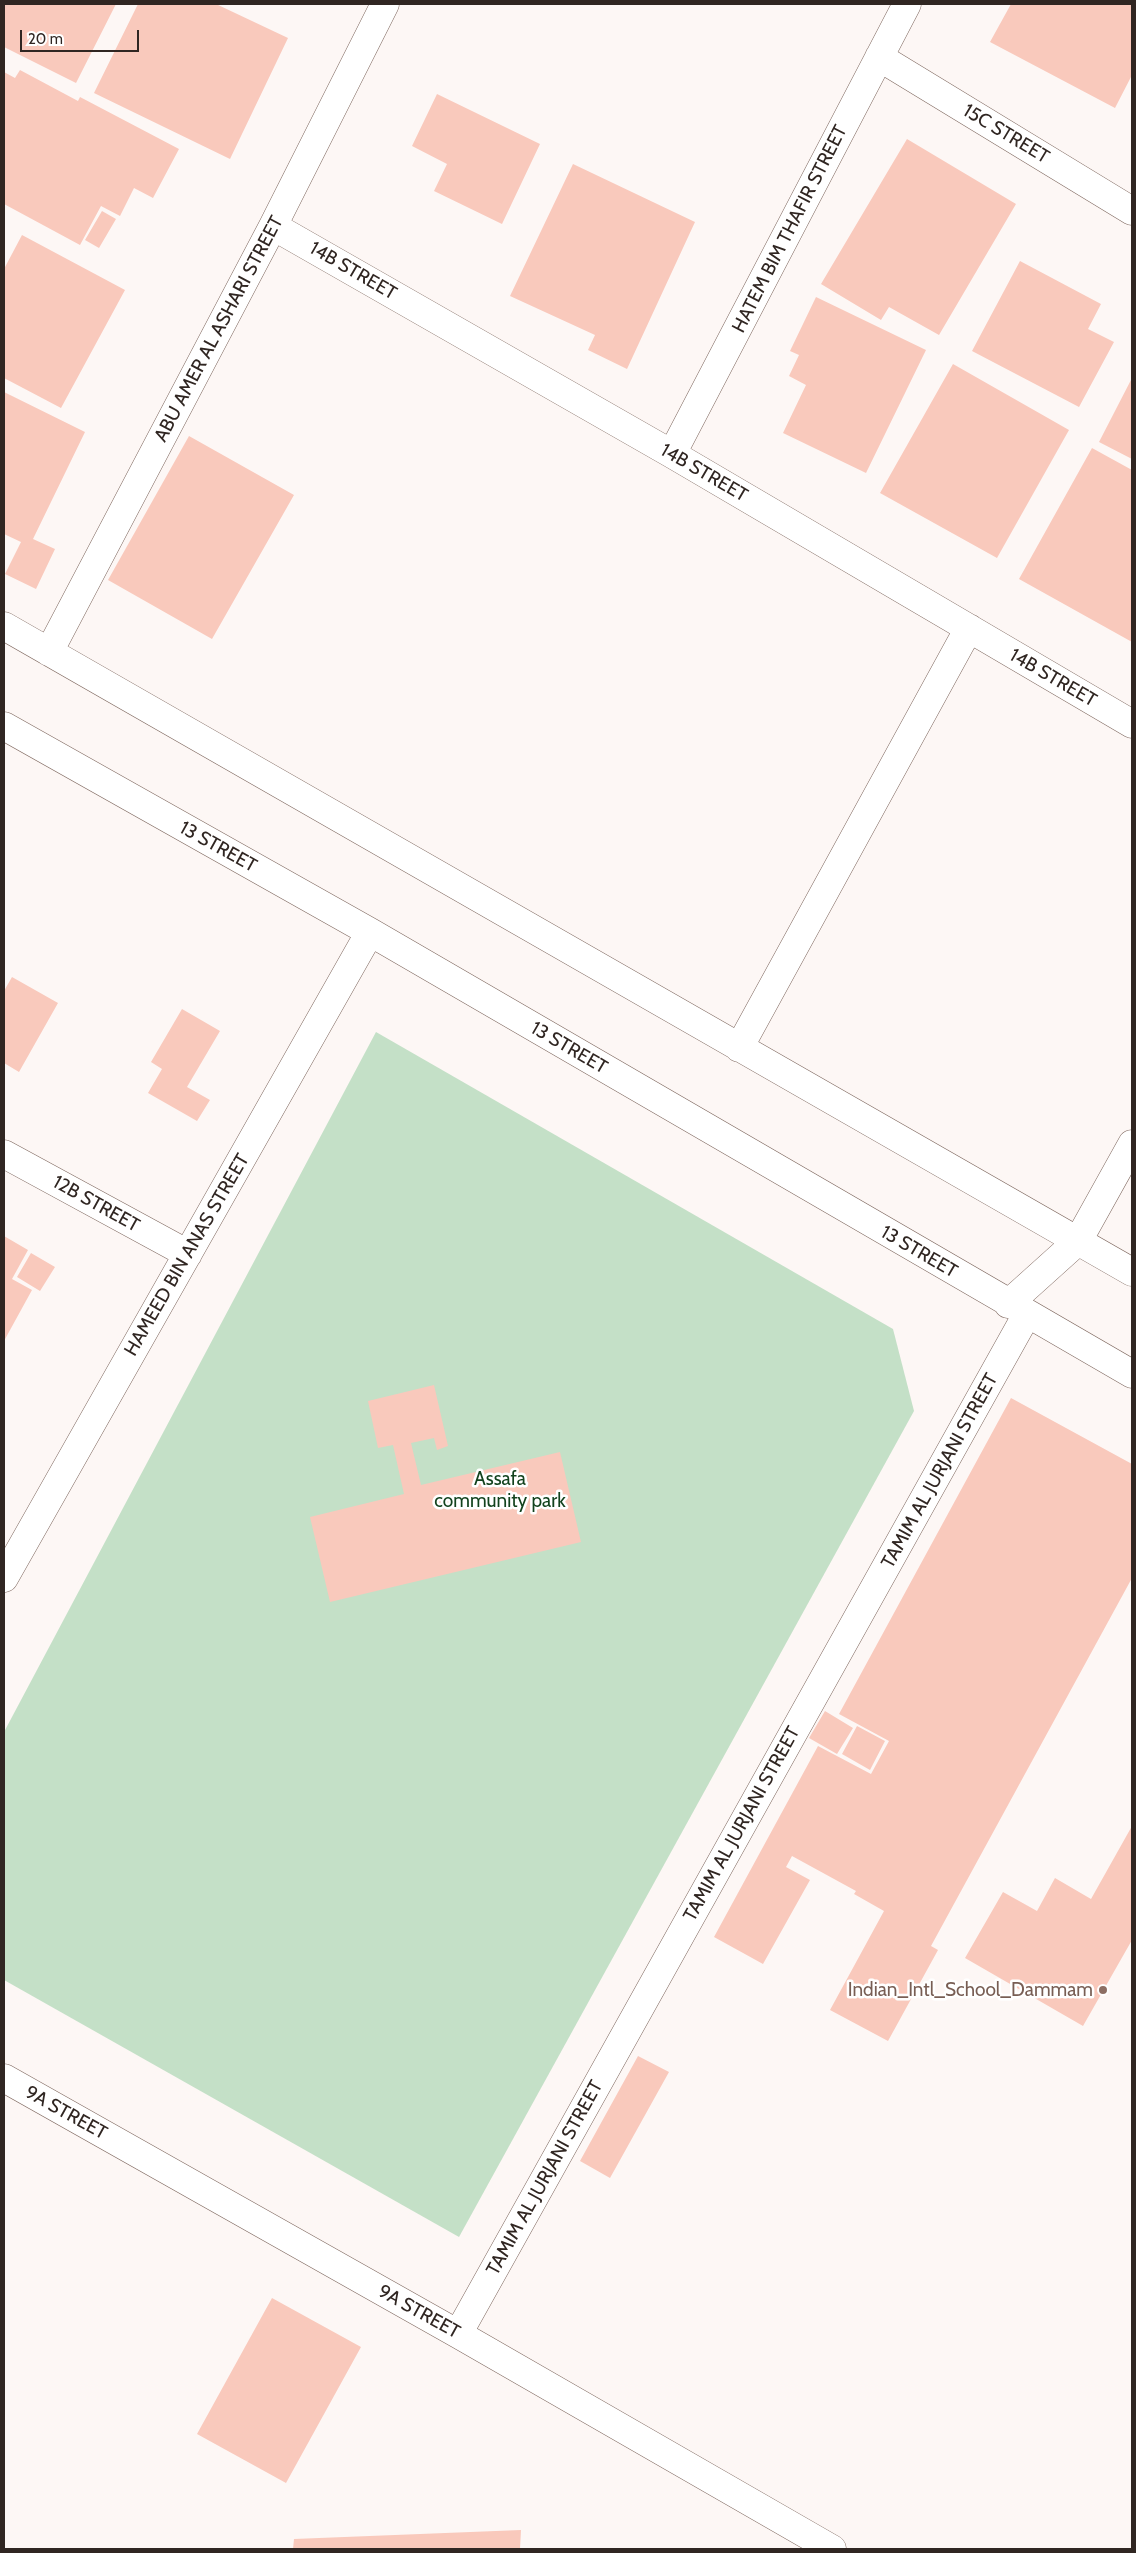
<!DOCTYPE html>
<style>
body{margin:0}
#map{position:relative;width:1136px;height:2553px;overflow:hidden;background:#fdf7f5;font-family:Cabin,sans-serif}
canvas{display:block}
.frame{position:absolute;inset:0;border:5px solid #302622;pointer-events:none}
.scale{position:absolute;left:20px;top:30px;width:119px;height:22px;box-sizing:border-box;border:2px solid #302622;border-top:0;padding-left:6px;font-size:15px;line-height:18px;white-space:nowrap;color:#302622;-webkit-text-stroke:4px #fff;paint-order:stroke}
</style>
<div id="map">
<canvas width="1136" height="2553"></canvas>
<div class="frame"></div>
<div class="scale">20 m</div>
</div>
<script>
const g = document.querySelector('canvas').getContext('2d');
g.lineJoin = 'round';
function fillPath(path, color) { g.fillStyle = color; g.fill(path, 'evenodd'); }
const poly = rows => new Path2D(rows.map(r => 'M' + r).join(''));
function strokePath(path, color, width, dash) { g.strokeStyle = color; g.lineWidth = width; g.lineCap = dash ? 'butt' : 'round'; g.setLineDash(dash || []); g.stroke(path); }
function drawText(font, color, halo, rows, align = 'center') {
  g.font = font + ' Cabin,sans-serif'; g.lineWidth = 5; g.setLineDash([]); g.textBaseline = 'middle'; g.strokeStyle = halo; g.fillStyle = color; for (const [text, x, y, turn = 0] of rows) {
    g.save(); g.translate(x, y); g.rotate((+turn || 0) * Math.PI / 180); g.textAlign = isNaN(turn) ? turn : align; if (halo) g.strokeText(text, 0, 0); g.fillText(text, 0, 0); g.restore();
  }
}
const green = poly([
 [376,1032,893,1329,914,1411,459,2237,4,1980,4,1732]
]);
const building = poly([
 [4,4,116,4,76,83,4,47],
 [138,4,216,4,288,38,230,159,94,93],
 [1011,4,1132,4,1132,75,1115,108,990,42],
 [20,70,78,101,80,97,179,149,153,198,134,188,120,216,101,206,80,245,4,204,4,72,15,78],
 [437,94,540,144,502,224,434,191,447,164,412,146],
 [907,139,1016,204,939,335,889,307,881,320,821,284],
 [573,164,695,222,627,369,588,350,595,335,510,296],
 [102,211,116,219,99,248,85,240],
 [22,235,125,290,61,408,4,378,4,269],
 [1020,261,1101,304,1088,329,1114,342,1079,407,972,351],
 [816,297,926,350,866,473,783,433,806,385,789,376,799,355,790,351],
 [953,364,1069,430,997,558,880,493],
 [1132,378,1132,459,1099,442],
 [4,392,85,432,33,539,55,549,36,589,5,574,21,542,4,534],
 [189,436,294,495,212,639,108,580],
 [1092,448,1132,470,1132,642,1019,579],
 [12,977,58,1003,19,1072,4,1063,4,991],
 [182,1009,220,1031,187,1087,210,1100,197,1121,148,1093,162,1069,151,1062],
 [4,1236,28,1250,12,1279,32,1290,4,1341],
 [31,1253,55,1267,40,1291,17,1277],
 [434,1385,448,1446,437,1450,434,1438,411,1443,421,1485,560,1452,581,1542,330,1602,310,1517,404,1494,393,1445,378,1448,368,1401],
 [1011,1398,1132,1464,1132,1578,931,1946,938,1950,888,2041,830,2010,884,1911,854,1894,856,1891,792,1856,786,1867,810,1880,763,1964,714,1937,818,1746,871,1774,889,1741,839,1714],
 [825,1711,853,1728,837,1754,809,1738],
 [857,1726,885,1741,870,1770,842,1754],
 [1132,1826,1132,1940,1083,2026,965,1958,1003,1892,1037,1911,1055,1878,1091,1899],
 [638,2056,669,2072,610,2178,580,2161],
 [272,2298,361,2347,286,2483,197,2434],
 [521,2530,520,2549,293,2549,294,2539]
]);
const minor = poly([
 [879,57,1132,211],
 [273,226,672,454,1132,724],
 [672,454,907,4],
 [4,626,1132,1272],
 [49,652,273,226,385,4],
 [4,726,370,932,1132,1374],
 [739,1048,969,628],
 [4,1154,188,1254],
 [1008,1304,1078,1241,1132,1144],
 [4,1578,370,932],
 [4,2078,458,2334,832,2549],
 [458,2334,1027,1314]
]);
const markers = [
 [1103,1990,5,"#8d6e63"]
];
const streetNames = [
 ["15C STREET",1006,134,31],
 ["HATEM BIM THAFIR STREET",790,229,-63],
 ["14B STREET",353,271,30],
 ["ABU AMER AL ASHARI STREET",219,329,-62],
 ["14B STREET",704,473,30],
 ["14B STREET",1053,678,30],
 ["13 STREET",218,847,29],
 ["13 STREET",569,1048,30],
 ["12B STREET",96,1204,29],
 ["13 STREET",919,1252,30],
 ["HAMEED BIN ANAS STREET",187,1255,-60],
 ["TAMIM AL JURJANI STREET",940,1471,-61],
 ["TAMIM AL JURJANI STREET",742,1824,-61],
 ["9A STREET",66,2113,29],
 ["TAMIM AL JURJANI STREET",545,2178,-61],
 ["9A STREET",419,2312,29]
];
const parkNames = [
 ["Assafa",500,1479],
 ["community park",500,1501]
];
const educationNames = [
 ["Indian_Intl_School_Dammam",1093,1990]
];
fillPath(green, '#c4e0c7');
fillPath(building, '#f9c9bc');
strokePath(minor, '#7e675e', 29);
strokePath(minor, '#fff', 28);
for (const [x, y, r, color] of markers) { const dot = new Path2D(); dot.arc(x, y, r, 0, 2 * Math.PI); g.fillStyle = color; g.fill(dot); strokePath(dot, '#fff', 2); }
drawText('19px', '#302622', '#fff', streetNames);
drawText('19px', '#12421d', '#fff', parkNames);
drawText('19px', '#785e54', '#fff', educationNames, 'right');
</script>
